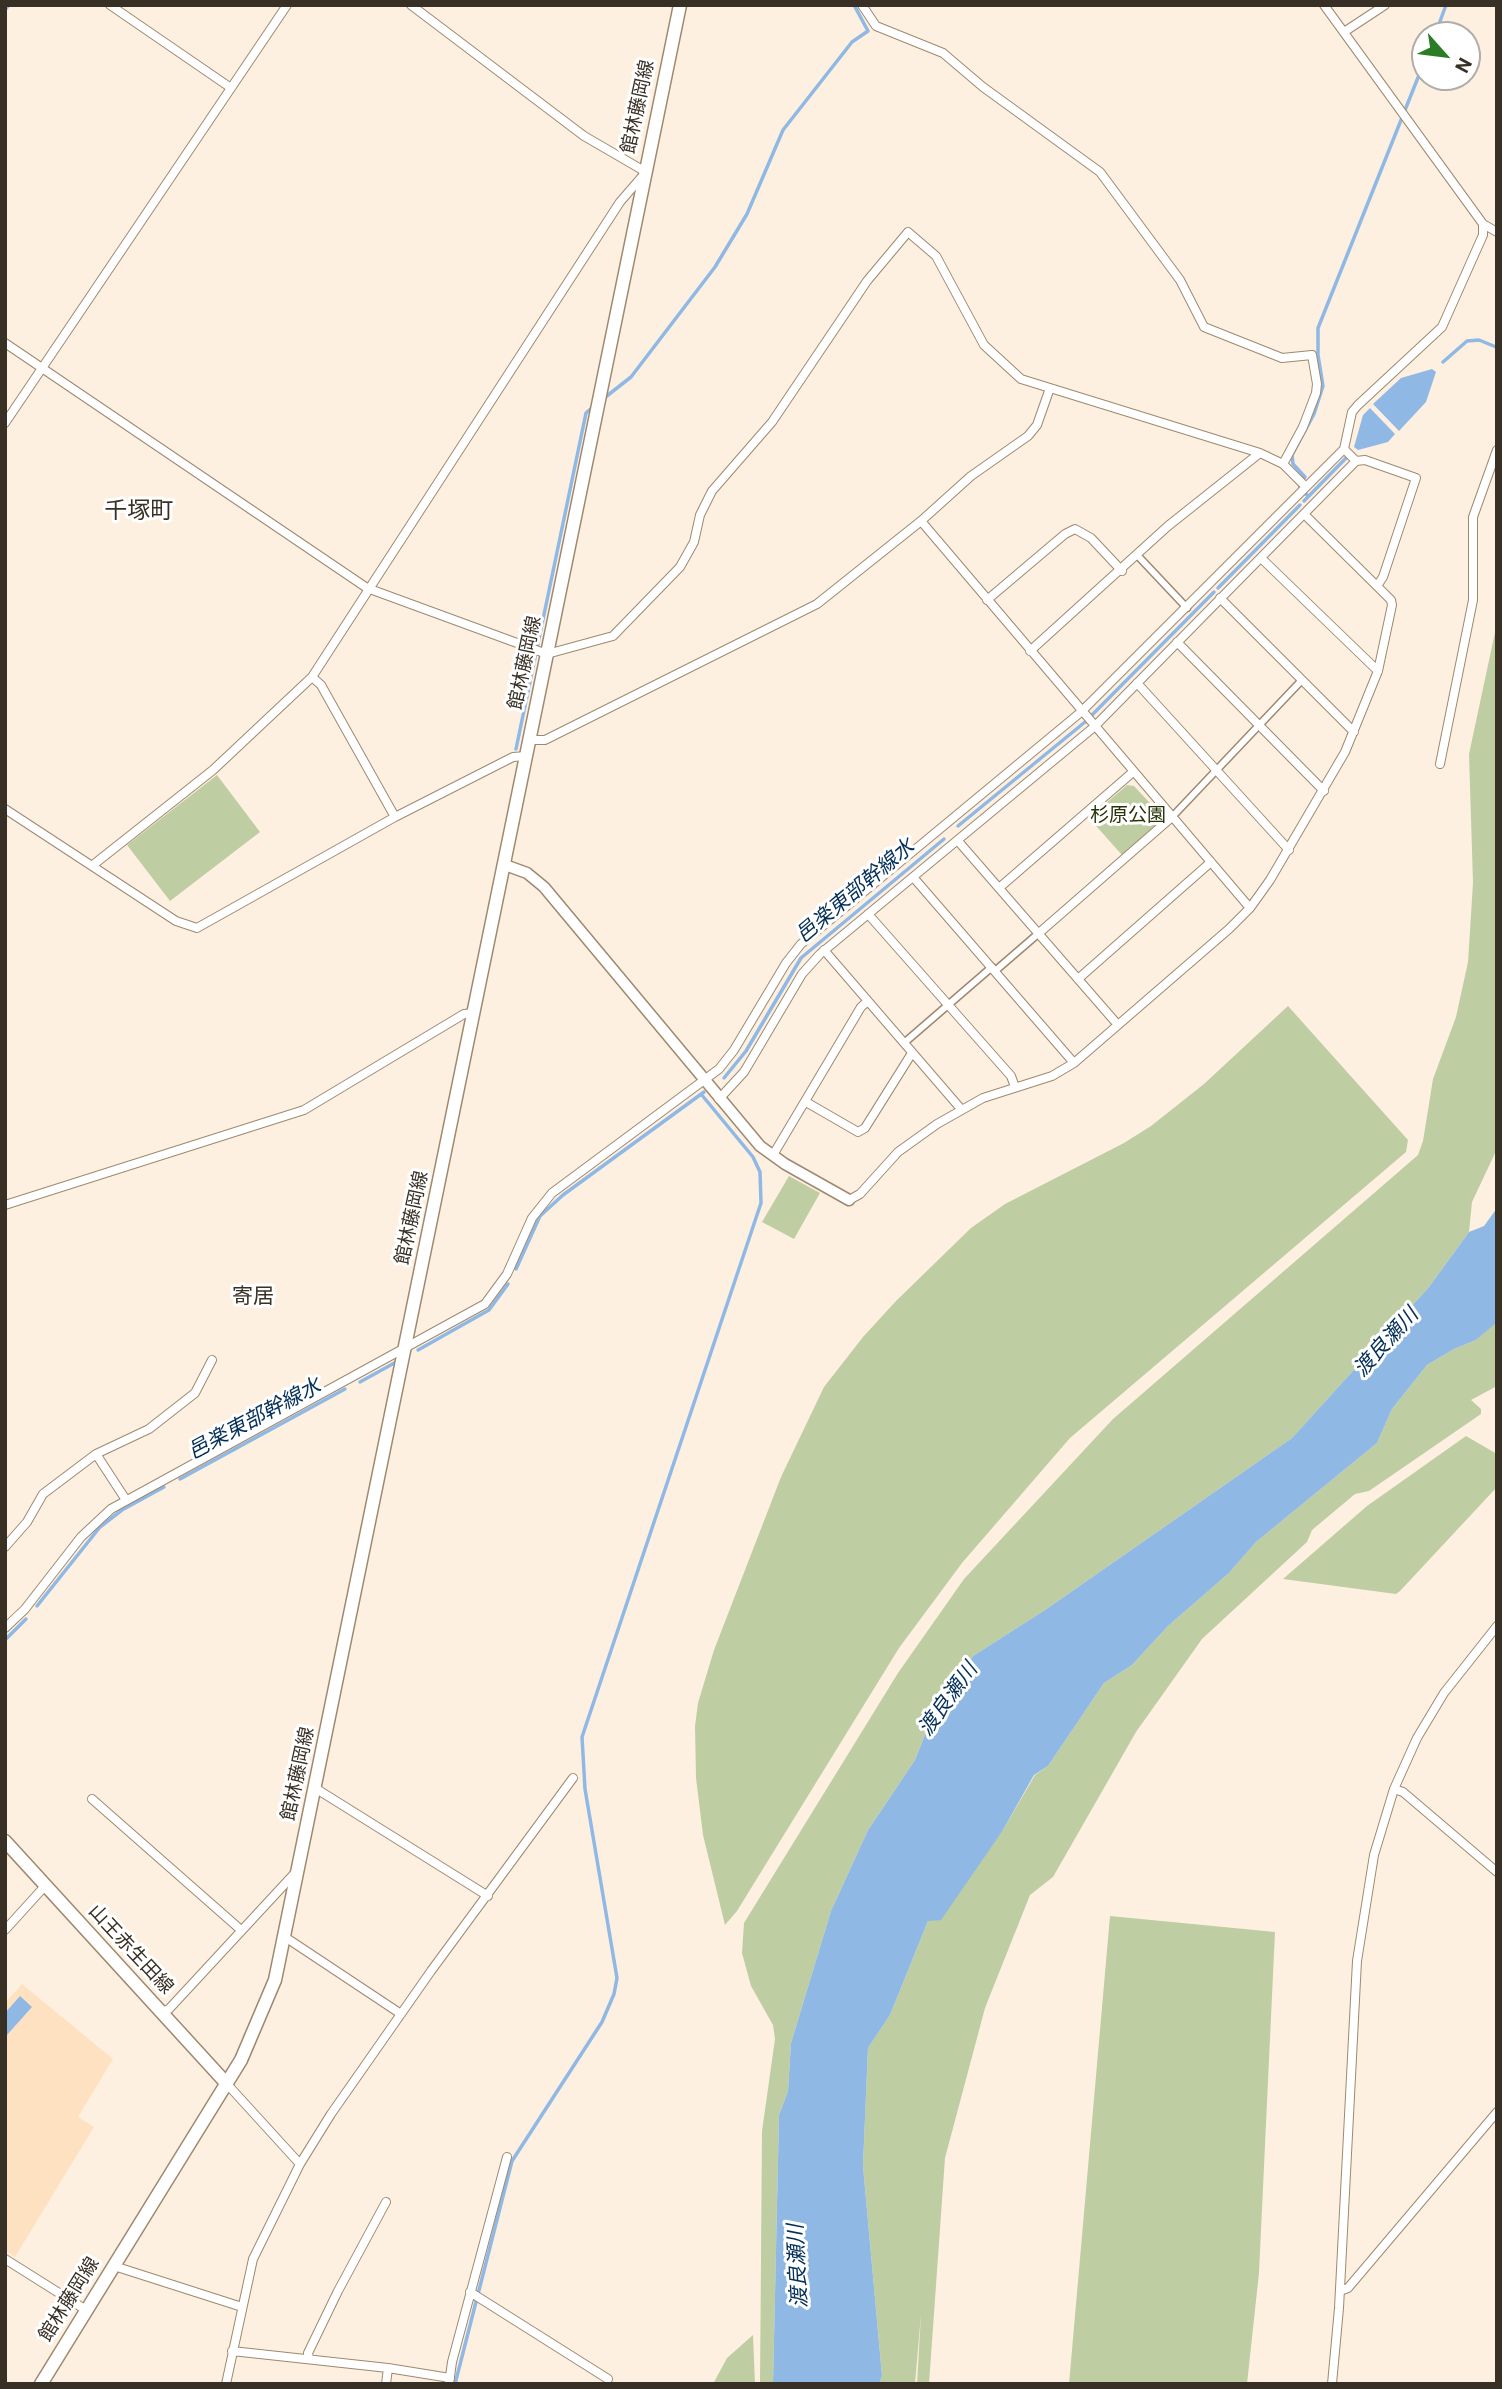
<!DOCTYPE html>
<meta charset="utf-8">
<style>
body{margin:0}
#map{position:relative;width:1502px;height:2389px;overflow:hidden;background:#fef0e0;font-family:Roboto,sans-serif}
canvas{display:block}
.frame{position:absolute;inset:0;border:7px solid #393025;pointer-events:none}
.north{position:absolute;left:1411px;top:21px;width:70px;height:70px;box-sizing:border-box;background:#fff;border:2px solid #b0aca8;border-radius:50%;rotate:118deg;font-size:19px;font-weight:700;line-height:28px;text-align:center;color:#393025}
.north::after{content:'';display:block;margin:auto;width:24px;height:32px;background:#2b7c27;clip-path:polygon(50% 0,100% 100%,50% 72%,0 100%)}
</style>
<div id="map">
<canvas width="1502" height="2389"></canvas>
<div class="frame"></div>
<div class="north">N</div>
</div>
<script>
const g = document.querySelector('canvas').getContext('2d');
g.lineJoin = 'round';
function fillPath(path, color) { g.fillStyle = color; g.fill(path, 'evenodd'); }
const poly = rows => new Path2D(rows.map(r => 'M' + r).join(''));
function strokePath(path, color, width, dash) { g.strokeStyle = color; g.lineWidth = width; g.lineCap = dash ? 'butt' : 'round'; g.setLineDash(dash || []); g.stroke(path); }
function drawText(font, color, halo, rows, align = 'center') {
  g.font = font + ' Roboto,"Noto Sans JP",sans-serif'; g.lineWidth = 6; g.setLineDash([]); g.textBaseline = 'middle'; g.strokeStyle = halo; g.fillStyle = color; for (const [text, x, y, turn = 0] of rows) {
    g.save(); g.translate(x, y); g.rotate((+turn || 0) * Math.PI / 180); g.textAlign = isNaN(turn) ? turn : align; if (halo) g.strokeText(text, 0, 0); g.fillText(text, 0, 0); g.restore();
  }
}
const built = poly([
 [22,1984,113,2059,78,2117,94,2127,15,2257,5,2250,5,2003]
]);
const green = poly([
 [1497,623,1497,1149,1472,1202,1469,1232,1429,1287,1292,1438,1045,1610,973,1656,930,1722,915,1760,868,1830,831,1911,791,2043,788,2091,779,2115,773,2384,760,2384,762,2131,775,2039,773,2025,751,1986,742,1953,744,1923,898,1673,964,1579,1113,1419,1418,1155,1423,1141,1433,1079,1456,1017,1468,962,1473,883,1469,754],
 [217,775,260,832,170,901,127,845],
 [1127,785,1134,786,1161,815,1160,821,1122,855,1089,818],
 [1288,1006,1408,1140,1406,1152,1070,1438,962,1563,899,1648,737,1911,725,1925,703,1835,696,1778,695,1726,698,1703,714,1650,781,1477,824,1387,863,1337,896,1301,971,1228,1005,1204,1124,1143,1151,1126,1204,1084],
 [789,1176,820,1193,794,1239,762,1222],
 [1497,1321,1497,1386,1471,1400,1481,1409,1481,1414,1369,1491,1355,1494,1312,1530,1307,1542,1202,1639,1136,1732,1053,1877,1030,1895,985,2008,945,2158,929,2384,917,2384,921,2314,915,2384,879,2384,882,2376,863,2166,868,2048,890,2015,928,1921,1003,1830,1035,1775,1048,1766,1104,1683,1132,1665,1168,1626,1229,1573,1256,1542,1377,1443,1392,1409,1427,1365,1454,1349,1476,1340],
 [1466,1436,1497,1454,1497,1487,1400,1591,1396,1594,1283,1579,1367,1506],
 [1110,1916,1275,1932,1259,2273,1247,2384,1069,2384],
 [753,2335,755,2384,713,2384,727,2358]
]);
const water = poly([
 [1432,369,1436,372,1426,402,1399,431,1373,404,1401,378],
 [1370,408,1395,434,1388,442,1358,450,1354,447,1363,415],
 [1497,1208,1496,1323,1476,1340,1454,1349,1427,1365,1392,1409,1377,1443,1256,1542,1229,1573,1168,1626,1132,1665,1104,1683,1048,1766,1034,1775,1003,1830,941,1920,928,1921,890,2015,868,2048,863,2166,882,2376,879,2384,773,2384,779,2115,788,2091,791,2043,831,1911,868,1830,915,1760,930,1722,973,1656,1045,1610,1292,1438,1429,1287,1469,1232,1484,1226],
 [20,1996,32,2007,6,2036,5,2013]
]);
const stream = poly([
 [5,10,9,5],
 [1435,35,1446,5],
 [1443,362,1467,341,1479,340,1496,347],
 [603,399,631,377,715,267,747,214,783,130,852,42,868,31,854,5],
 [1308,496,1300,488,1299,483,1305,477,1293,464,1292,455,1314,414,1323,386,1318,355,1318,328,1425,60],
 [1304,501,1348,456],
 [1218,588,1300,505],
 [1092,715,1214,592],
 [516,749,586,413,594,406],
 [958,826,1085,722],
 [724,1078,746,1051,801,958,944,839],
 [516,1269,540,1216,563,1195,704,1092],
 [418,1350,489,1310,508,1284],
 [360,1382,398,1361],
 [180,1479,345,1389],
 [37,1606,100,1527,122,1510,164,1487],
 [5,1640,26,1619],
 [455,2384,512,2161,602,2022,614,1994,617,1978,585,1789,582,1737,761,1203,760,1172,753,1157,701,1094]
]);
const pedestrian = poly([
 [1138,556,1187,608],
 [1172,817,1301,681],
 [995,971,1039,933],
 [904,1043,992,967]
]);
const minor = poly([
 [110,5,231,88],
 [862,5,876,26,943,53,983,87,1100,172,1180,280,1204,327,1282,358,1312,355,1317,384,1316,393,1303,427,1283,464],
 [1344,32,1385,5],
 [1483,224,1497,232],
 [5,343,367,588,547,654,613,636,680,567,694,542,700,515,712,491,772,422,867,281,908,232,936,256,984,345,1021,379,1260,453],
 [5,423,287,5],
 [1344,449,1356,461,1365,460,1416,478,1383,577,1377,586],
 [921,521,1250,908],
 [1261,558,1378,671],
 [1220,598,1354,732],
 [987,600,1065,534,1075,529,1091,538,1122,571],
 [1177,642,1324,791],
 [1030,651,1168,526,1256,456,1260,453,1283,464,1306,487],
 [312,677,321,685,395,817],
 [1137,683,1289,850],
 [530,740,545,740,817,604,921,521,971,476,1028,436,1037,425,1050,388],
 [1440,764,1473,600,1473,517,1497,450],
 [5,809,176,921,197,928,395,817,513,757,526,756],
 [958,841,1118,1025],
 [93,865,213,770,312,677,620,202,646,172,584,136,411,5],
 [913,877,1074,1063],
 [999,888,1133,772],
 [868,914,1011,1076,1015,1087],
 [1039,933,1172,817],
 [824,950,961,1109],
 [1078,979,1211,862],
 [719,1099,744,1072,802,974,820,954,1094,727,1356,461],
 [806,1102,858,1132,865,1128,912,1053],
 [773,1155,861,1007,868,1001],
 [849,1200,860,1194,898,1152,937,1124,983,1098,1052,1076,1074,1063,1229,929,1250,908,1270,880,1345,752,1378,671,1392,605,1391,600,1304,514],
 [5,1205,304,1110,464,1014,474,1013],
 [96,1454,126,1500],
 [5,1547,27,1522,43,1494,96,1454,149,1429,195,1393,212,1360],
 [5,1628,25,1609,81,1537,111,1509,485,1304,507,1274,532,1218,552,1193,719,1069,734,1050,786,963,801,944,1081,712,1344,449,1352,412,1358,405,1442,327,1483,235,1483,224,1324,5],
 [315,1788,488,1896],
 [1394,1789,1403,1792,1497,1872],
 [92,1799,241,1930],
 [5,1930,45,1886],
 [285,1937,401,2014],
 [162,2012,169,2009,295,1873],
 [227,2084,300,2164],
 [5,2259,86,2310],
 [114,2266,242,2307],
 [1340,2291,1348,2288,1497,2112],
 [470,2292,608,2379],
 [232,2351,388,2368,450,2378],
 [309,2359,308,2353,338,2291,386,2202],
 [226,2384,253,2259,300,2164,331,2114,431,1971,573,1778],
 [386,2384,388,2368],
 [449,2384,452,2362,507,2157],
 [1332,2384,1339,2308,1357,1961,1374,1855,1394,1789,1417,1738,1444,1693,1497,1626]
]);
const tertiary = poly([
 [505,865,527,873,544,887,760,1146,785,1164,849,1200]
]);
const secondary = poly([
 [5,1841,227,2084]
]);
const primary = poly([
 [41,2384,241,2060,275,1980,680,5]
]);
const streetNames = [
 ["館林藤岡線",639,107,-78],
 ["館林藤岡線",526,663,-78],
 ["館林藤岡線",413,1218,-78],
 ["館林藤岡線",299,1774,-78],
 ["山王赤生田線",130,1950,47],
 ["館林藤岡線",70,2300,-58]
];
const parkNames = [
 ["杉原公園",1128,816]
];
const waterNames = [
 ["邑楽東部幹線水",856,892,-40],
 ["渡良瀬川",1387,1343,-48],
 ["邑楽東部幹線水",255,1420,-28],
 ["渡良瀬川",949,1700,-54],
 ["渡良瀬川",799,2266,-93]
];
const neighbourhoodNames = [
 ["寄居",253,1298]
];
const quarterNames = [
 ["千塚町",139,512]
];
fillPath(built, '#fee1c0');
fillPath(green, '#bfcda3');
fillPath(water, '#90b8e5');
strokePath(stream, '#90b8e5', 3.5);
strokePath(pedestrian, '#9e896f', 9);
strokePath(minor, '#9e896f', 10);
strokePath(tertiary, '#9e896f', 13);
strokePath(secondary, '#9e896f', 15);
strokePath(primary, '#9e896f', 15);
strokePath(pedestrian, '#fff', 6);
strokePath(minor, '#fff', 8);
strokePath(tertiary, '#fff', 10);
strokePath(secondary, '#fff', 12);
strokePath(primary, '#fff', 12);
drawText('19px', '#393025', '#fff', streetNames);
drawText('19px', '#283308', '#fff', parkNames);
drawText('italic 21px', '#032f58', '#fff', waterNames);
drawText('21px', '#393025', '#fff', neighbourhoodNames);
drawText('23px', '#393025', '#fff', quarterNames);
</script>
